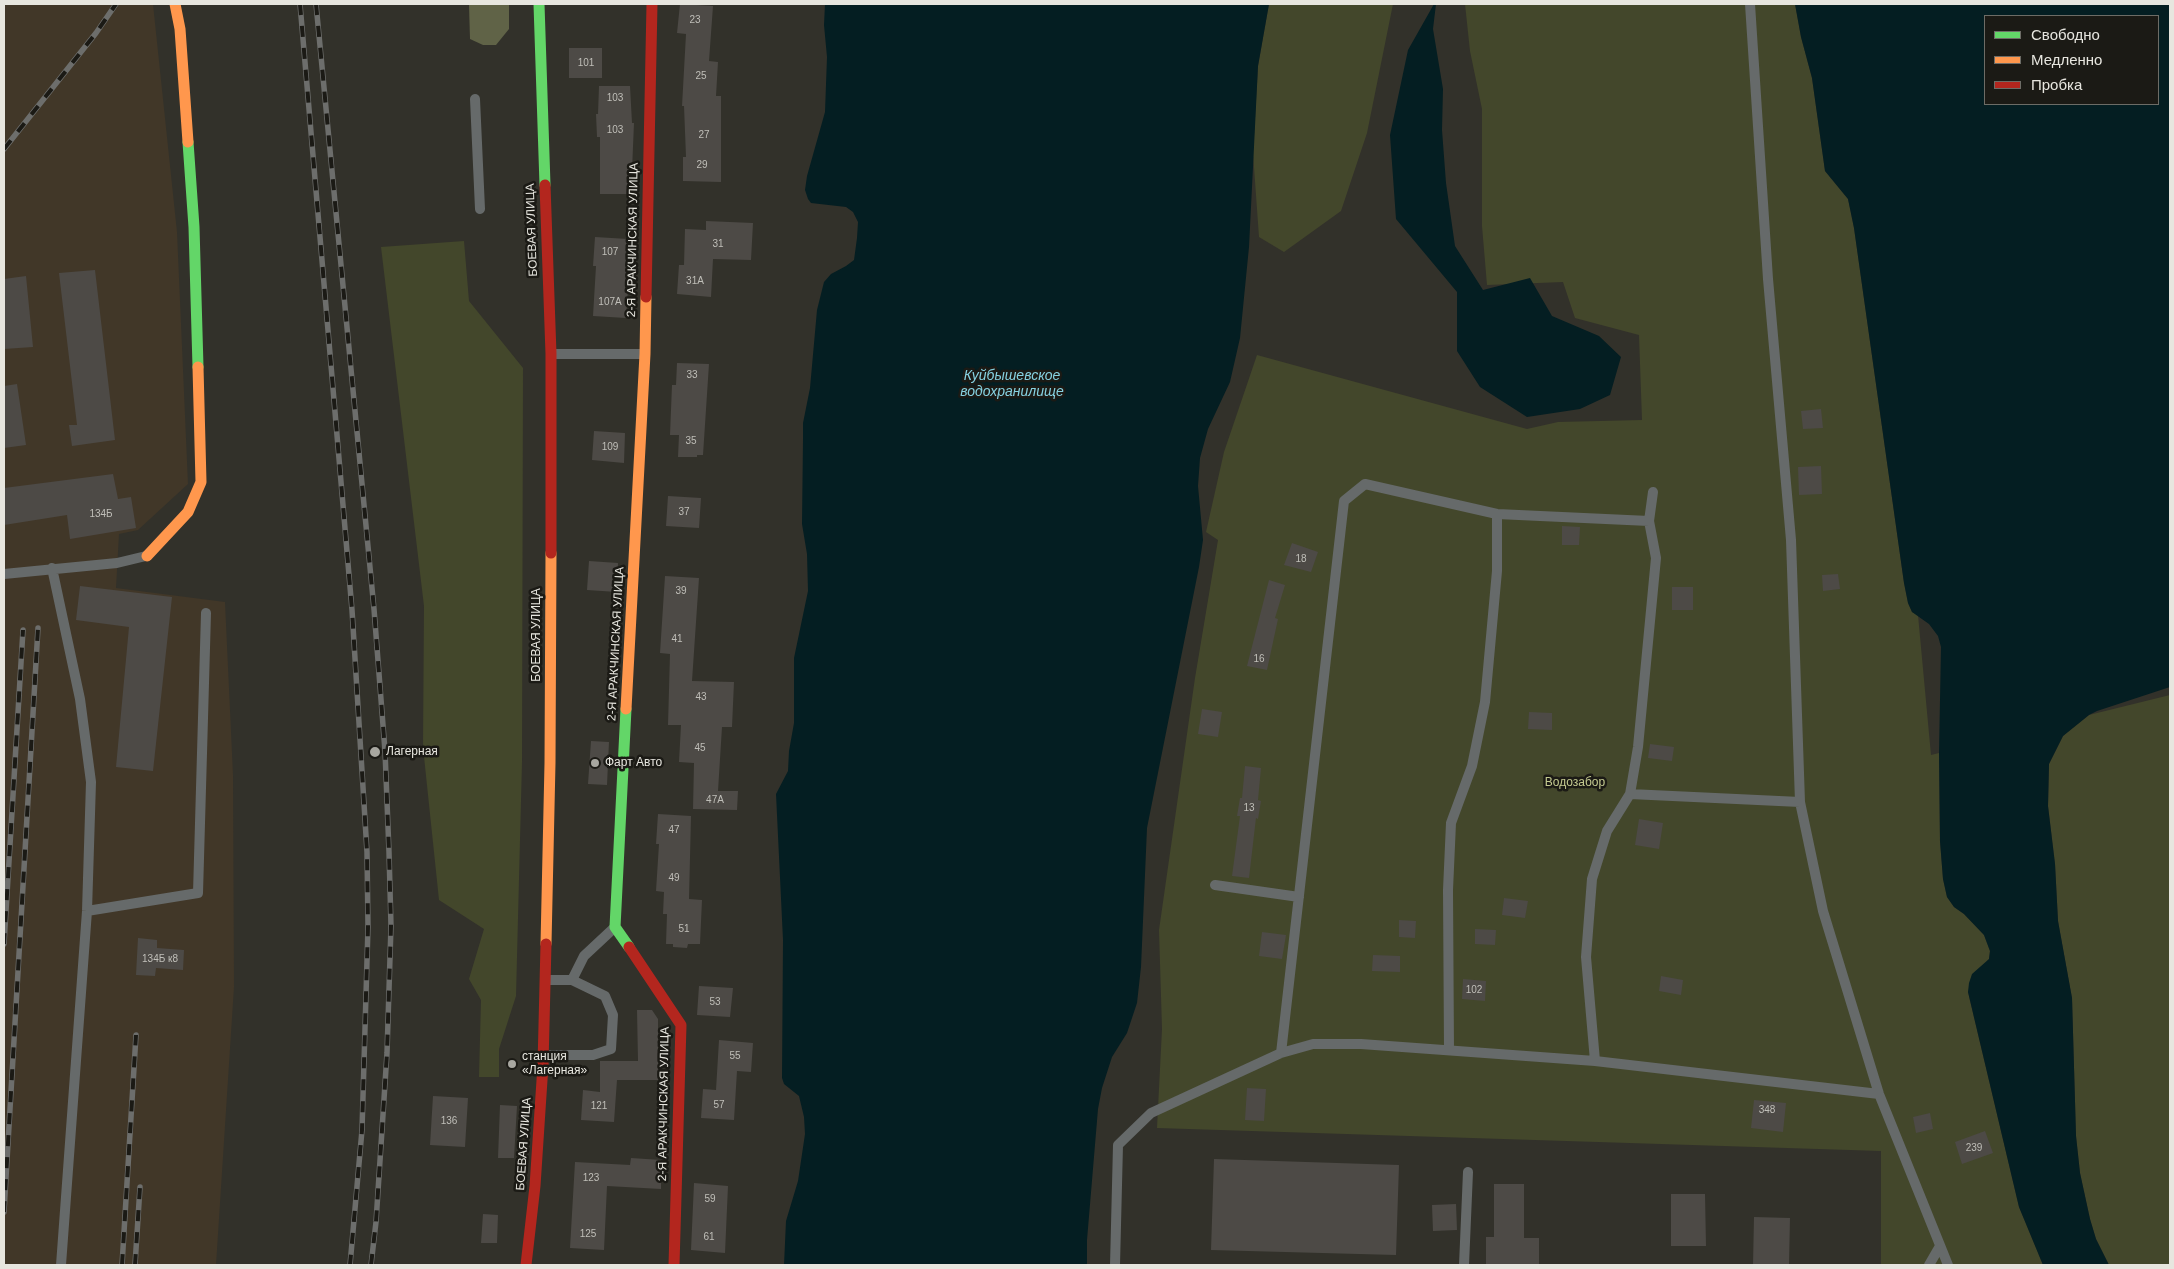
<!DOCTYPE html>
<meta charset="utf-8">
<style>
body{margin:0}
#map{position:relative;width:2174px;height:1269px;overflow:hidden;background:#32312a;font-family:Helvetica,sans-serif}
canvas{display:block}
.frame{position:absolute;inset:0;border:5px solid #e7e6df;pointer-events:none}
.legend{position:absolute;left:1984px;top:15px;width:175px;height:90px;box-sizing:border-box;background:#1b1a15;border:1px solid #6d6c66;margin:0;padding:6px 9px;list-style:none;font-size:15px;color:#e7e6df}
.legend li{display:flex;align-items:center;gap:10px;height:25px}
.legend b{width:25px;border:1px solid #6d6c66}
</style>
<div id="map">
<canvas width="2174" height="1269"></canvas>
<div class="frame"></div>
<ul class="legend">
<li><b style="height:6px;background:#63d668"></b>Свободно</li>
<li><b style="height:6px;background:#ff974d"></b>Медленно</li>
<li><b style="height:6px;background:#b3261e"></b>Пробка</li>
</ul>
</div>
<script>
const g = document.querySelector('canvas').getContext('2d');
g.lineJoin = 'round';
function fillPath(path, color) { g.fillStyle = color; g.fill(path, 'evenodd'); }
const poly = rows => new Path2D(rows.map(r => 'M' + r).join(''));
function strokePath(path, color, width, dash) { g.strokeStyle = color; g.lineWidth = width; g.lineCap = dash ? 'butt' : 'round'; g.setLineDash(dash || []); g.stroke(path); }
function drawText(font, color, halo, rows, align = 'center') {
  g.font = font + ' Helvetica,sans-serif'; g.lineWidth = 5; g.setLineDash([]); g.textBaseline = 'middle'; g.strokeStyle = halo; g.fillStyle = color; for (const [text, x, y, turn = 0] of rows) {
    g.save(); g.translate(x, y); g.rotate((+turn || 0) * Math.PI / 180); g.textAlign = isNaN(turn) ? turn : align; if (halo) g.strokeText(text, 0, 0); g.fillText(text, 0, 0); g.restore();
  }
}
const industrial = poly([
 [4,4,153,4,177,232,188,484,138,530,119,534,116,588,225,602,233,775,234,987,216,1265,4,1265]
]);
const green = poly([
 [1269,4,1393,4,1367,133,1341,211,1284,252,1259,237,1253,153,1258,66],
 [1465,4,1795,4,1801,37,1812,78,1825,171,1848,199,1854,228,1904,583,1908,603,1912,612,1918,615,1931,755,1939,753,1940,841,1943,879,1947,897,1954,907,1964,914,1984,935,1990,951,1989,959,1968,992,2019,1207,2043,1265,1881,1265,1881,1151,1157,1128,1162,1029,1159,930,1195,678,1218,540,1206,532,1224,452,1257,355,1527,429,1558,422,1642,420,1639,335,1575,318,1563,282,1487,285,1482,226,1482,109,1470,51],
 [464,241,469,301,523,368,522,762,516,996,499,1049,499,1077,479,1077,481,1000,469,979,484,929,439,900,423,747,424,606,381,247],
 [2170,695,2170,1265,2109,1265,2096,1239,2090,1219,2080,1173,2076,1136,2072,998,2058,921,2055,864,2048,806,2049,764,2063,736,2089,715]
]);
const forest = poly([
 [469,4,509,4,509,29,496,45,483,45,470,39]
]);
const water = poly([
 [825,4,1269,4,1258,66,1249,247,1240,338,1230,382,1208,429,1200,458,1198,486,1203,540,1199,567,1147,828,1141,967,1137,1003,1127,1033,1112,1057,1102,1088,1098,1109,1087,1240,1087,1265,784,1265,786,1221,798,1181,805,1134,804,1117,799,1096,784,1084,782,1078,783,940,776,794,788,771,789,751,794,723,794,658,808,591,807,554,802,524,803,439,803,423,810,388,817,310,824,282,831,274,846,266,854,260,857,238,858,222,853,212,846,207,811,203,808,199,805,190,807,176,825,112,827,57,824,25],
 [1434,4,1436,4,1433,29,1443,89,1442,130,1446,183,1455,246,1483,290,1530,278,1552,316,1599,336,1621,357,1610,395,1580,409,1527,417,1480,387,1457,351,1457,292,1396,219,1390,135,1408,50],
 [1795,4,2170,4,2170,687,2097,711,2089,715,2063,736,2049,764,2048,806,2055,864,2058,921,2072,998,2076,1136,2080,1173,2090,1219,2096,1239,2109,1265,2043,1265,2019,1207,1968,992,1969,983,1972,974,1989,959,1990,951,1984,935,1964,914,1954,907,1947,897,1943,879,1940,841,1939,753,1941,647,1938,636,1929,624,1912,612,1908,603,1904,583,1854,228,1848,199,1825,171,1812,78,1801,37],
 [1985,16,2158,16,2158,104,1985,104]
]);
const building = poly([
 [680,4,713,6,709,61,718,62,716,96,721,96,721,182,683,181,683,157,686,157,684,106,682,106,686,34,677,33],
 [569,48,602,48,602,78,569,78],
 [599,86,630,86,632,123,634,123,631,194,600,194,600,137,597,137,596,114,598,114],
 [706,221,753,223,751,260,713,259,711,297,677,294,679,265,684,265,685,229,706,230],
 [595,237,628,239,625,288,628,288,626,318,593,316,596,266,593,266],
 [95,270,115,440,72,446,69,425,77,425,59,273],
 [26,276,33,347,4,349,4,279],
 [677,363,709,364,703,455,697,455,697,457,678,457,679,435,670,435,672,385,676,385],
 [17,384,26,445,4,448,4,386],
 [1821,409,1823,428,1803,429,1801,411],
 [594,431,625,433,624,463,592,460],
 [1821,466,1822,494,1799,495,1798,467],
 [113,474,118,499,131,497,136,528,70,539,67,515,4,525,4,488],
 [668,496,701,498,699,528,666,526],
 [1562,526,1580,527,1579,545,1562,545],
 [1292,543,1318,552,1311,572,1284,565],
 [589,561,618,563,617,592,587,590],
 [1838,574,1840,589,1823,591,1822,575],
 [665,576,699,578,692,681,734,682,732,727,722,727,718,791,738,791,737,810,693,809,694,763,679,762,681,725,668,725,670,654,660,653],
 [1269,580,1285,585,1275,618,1278,619,1267,670,1247,666],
 [80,586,172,597,153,771,116,767,129,627,76,620],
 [1672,587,1693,587,1693,610,1672,610],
 [1202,709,1222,712,1218,737,1198,734],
 [1529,712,1552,713,1552,730,1528,729],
 [591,741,609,742,607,785,588,784],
 [1650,744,1674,747,1672,761,1648,758],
 [1245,766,1261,768,1258,800,1261,801,1258,819,1256,818,1249,878,1232,876,1240,816,1237,816,1240,798,1242,798],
 [658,814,691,816,689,899,702,900,700,944,688,944,687,948,673,947,673,944,666,944,667,914,663,914,664,892,656,891,659,844,656,844],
 [1639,819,1663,823,1659,849,1635,845],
 [1504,898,1528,901,1525,918,1502,915],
 [1399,920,1416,921,1415,938,1399,937],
 [1475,929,1496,930,1495,945,1475,944],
 [1262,932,1286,935,1282,959,1259,956],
 [138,938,157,940,157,948,184,950,183,970,156,968,155,976,136,975],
 [1373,955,1400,956,1400,972,1372,971],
 [1661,976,1683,980,1681,995,1659,991],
 [1463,979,1486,981,1485,1001,1462,999],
 [699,986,733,988,730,1017,697,1015],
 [637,1010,652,1010,658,1019,658,1080,617,1080,614,1122,581,1120,583,1090,600,1092,600,1061,638,1061],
 [719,1040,753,1043,751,1072,737,1071,734,1120,701,1118,703,1089,716,1090],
 [1247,1088,1266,1089,1264,1121,1245,1120],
 [433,1096,468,1098,465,1147,430,1145],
 [1754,1100,1786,1103,1783,1132,1751,1128],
 [500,1105,517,1106,514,1158,498,1158],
 [1930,1113,1933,1129,1916,1133,1913,1117],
 [1985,1131,1993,1153,1962,1164,1955,1142],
 [631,1158,661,1160,661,1189,607,1186,604,1250,570,1248,575,1162,630,1165],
 [1214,1159,1399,1165,1396,1255,1211,1250],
 [694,1183,728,1186,725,1253,691,1250],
 [1494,1184,1524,1184,1524,1238,1539,1238,1539,1265,1486,1265,1486,1237,1494,1237],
 [1671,1194,1705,1194,1706,1246,1671,1246],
 [1456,1204,1457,1230,1433,1231,1432,1205],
 [483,1214,498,1215,497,1243,481,1243],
 [1754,1217,1790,1218,1789,1265,1753,1265]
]);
const lane = poly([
 [1750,4,1768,279,1791,540,1800,802,1823,911,1879,1094,1948,1265],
 [475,99,480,209],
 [552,354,645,354],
 [52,568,80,699,91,782,87,911,61,1265],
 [4,574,117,563,146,556],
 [1630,794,1800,802],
 [1215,885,1299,897],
 [87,911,198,893,206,613],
 [547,980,572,980,584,956,614,928],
 [1449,1050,1448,890,1451,823,1472,766,1485,702,1497,571,1497,514],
 [1281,1053,1344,501,1365,484,1497,514,1649,521],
 [544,1055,593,1055,611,1049,613,1015,605,996,572,980],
 [1595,1061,1586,957,1592,879,1607,831,1630,794,1638,747,1656,558,1649,521,1653,492],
 [1115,1265,1118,1145,1151,1113,1281,1053,1313,1044,1361,1044,1595,1061,1879,1094],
 [1464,1265,1468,1172],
 [1929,1265,1940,1246]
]);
const fast = poly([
 [539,4,545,185],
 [188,142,194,227,198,367],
 [626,709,615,927,629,947]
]);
const slow = poly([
 [175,4,180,29,188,142],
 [147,556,188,512,201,482,198,367],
 [626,709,645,354,646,297],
 [546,944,550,763,551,553]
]);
const jam = poly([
 [545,185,551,354,551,553],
 [646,297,652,4],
 [629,947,681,1025,674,1265],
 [526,1265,535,1186,543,1065,546,944]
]);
const rail = poly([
 [300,4,352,610,367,852,368,927,362,1130,350,1265],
 [316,4,374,609,385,751,389,852,391,926,387,1053,376,1222,371,1265],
 [4,149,96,33,116,4],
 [4,944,23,630],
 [4,1212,38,628],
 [122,1265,136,1035],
 [135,1265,140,1187]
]);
const markers = [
 [375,752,6,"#a8a7a0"],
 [595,763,5,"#a8a7a0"],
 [512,1064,5,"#a8a7a0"]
];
const numberNames = [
 ["23",695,20],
 ["101",586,63],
 ["25",701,76],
 ["103",615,98],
 ["103",615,130],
 ["27",704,135],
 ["29",702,165],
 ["31",718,244],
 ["107",610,252],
 ["31А",695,281],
 ["107А",610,302],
 ["33",692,375],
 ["35",691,441],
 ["109",610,447],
 ["37",684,512],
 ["134Б",101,514],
 ["18",1301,559],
 ["39",681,591],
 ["41",677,639],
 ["16",1259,659],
 ["43",701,697],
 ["45",700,748],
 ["47А",715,800],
 ["13",1249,808],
 ["47",674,830],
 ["49",674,878],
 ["51",684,929],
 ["134Б к8",160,959],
 ["102",1474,990],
 ["53",715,1002],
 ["55",735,1056],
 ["57",719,1105],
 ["121",599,1106],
 ["348",1767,1110],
 ["136",449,1121],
 ["239",1974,1148],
 ["123",591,1178],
 ["59",710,1199],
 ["125",588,1234],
 ["61",709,1237]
];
const streetNames = [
 ["БОЕВАЯ УЛИЦА",532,230,-92],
 ["2-Я АРАКЧИНСКАЯ УЛИЦА",633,240,-89],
 ["БОЕВАЯ УЛИЦА",537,635,-90],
 ["2-Я АРАКЧИНСКАЯ УЛИЦА",616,644,-87],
 ["2-Я АРАКЧИНСКАЯ УЛИЦА",664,1104,-89],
 ["БОЕВАЯ УЛИЦА",524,1144,-86]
];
const poiNames = [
 ["Лагерная",386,752],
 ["Фарт Авто",605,763],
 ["станция",522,1057],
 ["«Лагерная»",522,1071]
];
const parkNames = [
 ["Водозабор",1575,783]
];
const waterNames = [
 ["Куйбышевское",1012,376],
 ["водохранилище",1012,392]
];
fillPath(industrial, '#413728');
fillPath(green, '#43472b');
fillPath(forest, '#606347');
fillPath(water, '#041e22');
fillPath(building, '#4d4a46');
strokePath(lane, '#666a6a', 10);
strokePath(fast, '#63d668', 11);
strokePath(slow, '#ff974d', 11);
strokePath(jam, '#b3261e', 11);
strokePath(rail, '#6d6e6c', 5.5);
strokePath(rail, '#1b1a15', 4, [11]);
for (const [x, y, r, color] of markers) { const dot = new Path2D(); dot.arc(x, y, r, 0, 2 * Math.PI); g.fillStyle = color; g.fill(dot); strokePath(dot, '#1b1a15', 2); }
drawText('10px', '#c0bfb9', null, numberNames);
drawText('12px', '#e7e6df', '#1b1a15', streetNames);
drawText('12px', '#e7e6df', '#1b1a15', poiNames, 'left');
drawText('12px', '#c4ca90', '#1b1a15', parkNames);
drawText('italic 14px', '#86d1e0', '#1b1a15', waterNames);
</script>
